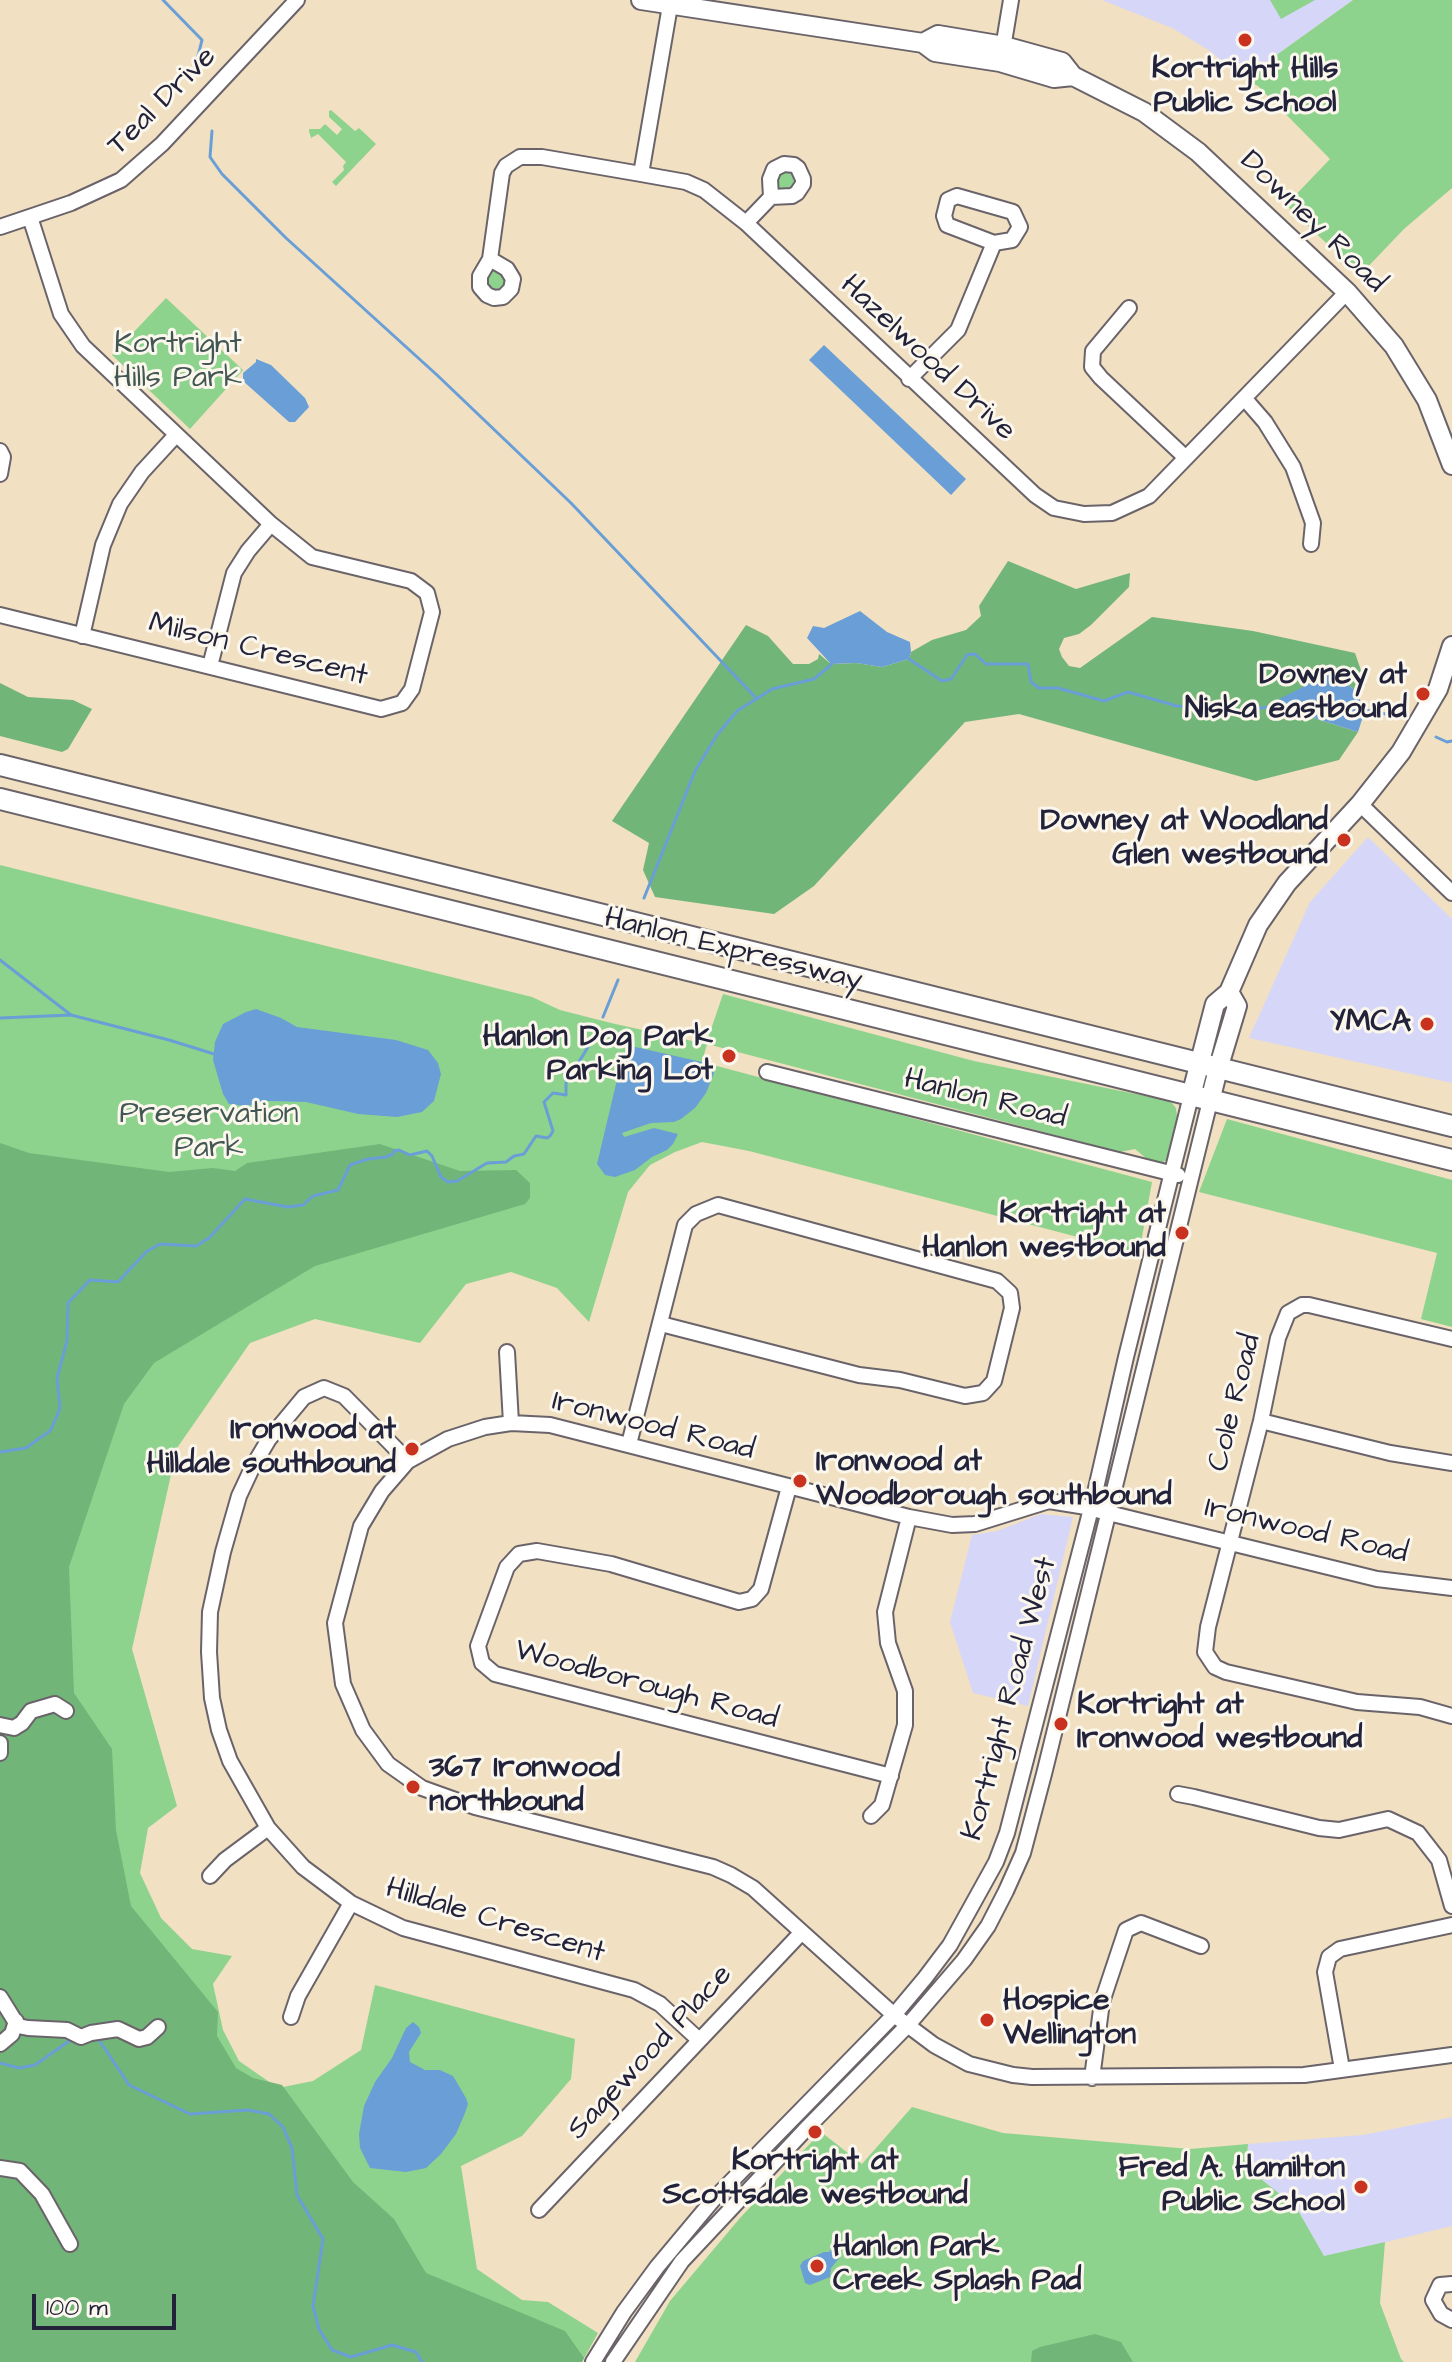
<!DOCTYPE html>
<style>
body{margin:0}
#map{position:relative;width:1452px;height:2362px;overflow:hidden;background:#f1e0c2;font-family:"Architects Daughter",sans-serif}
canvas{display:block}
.scale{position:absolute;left:32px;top:2294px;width:144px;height:36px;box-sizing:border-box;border:4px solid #22223b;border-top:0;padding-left:10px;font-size:24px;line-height:28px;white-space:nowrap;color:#22223b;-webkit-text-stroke:6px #fbf7ec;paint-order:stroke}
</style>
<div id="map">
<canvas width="1452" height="2362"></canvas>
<div class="scale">100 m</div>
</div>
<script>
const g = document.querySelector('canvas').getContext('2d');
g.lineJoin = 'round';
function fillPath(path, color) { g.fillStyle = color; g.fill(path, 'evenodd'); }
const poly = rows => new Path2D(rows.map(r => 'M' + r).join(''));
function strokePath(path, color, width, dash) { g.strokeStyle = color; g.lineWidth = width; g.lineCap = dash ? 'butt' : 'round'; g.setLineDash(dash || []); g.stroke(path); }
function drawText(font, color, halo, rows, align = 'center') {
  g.font = font + ' "Architects Daughter",sans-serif'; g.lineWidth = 6; g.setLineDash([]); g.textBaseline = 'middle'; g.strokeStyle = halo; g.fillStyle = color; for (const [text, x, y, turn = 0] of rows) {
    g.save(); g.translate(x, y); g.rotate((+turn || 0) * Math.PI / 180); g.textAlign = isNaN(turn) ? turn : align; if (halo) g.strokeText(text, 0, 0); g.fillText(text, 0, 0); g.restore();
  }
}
const built = poly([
 [1102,0,1353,0,1243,79,1210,51,1172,28],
 [1368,837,1452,919,1452,1083,1249,1038,1310,902],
 [1041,1514,1073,1517,1028,1706,973,1693,950,1622,972,1535,997,1531],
 [1452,2117,1452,2226,1324,2257,1296,2207,1246,2167,1248,2144,1363,2135]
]);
const green = poly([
 [1270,0,1315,0,1281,19],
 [1353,0,1452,0,1452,188,1404,229,1360,275,1286,205,1330,159,1258,86,1243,79],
 [331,110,355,131,359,128,376,144,336,186,332,182,344,170,343,166,346,162,318,134,311,138,309,131,309,129,320,129,325,124,337,135,342,129,329,117,329,111],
 '776 181a10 10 0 1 1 20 0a10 10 0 1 1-20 0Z',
 [492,267,501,272,506,281,504,287,499,291,493,291,486,284,486,277],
 [166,298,243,370,190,429,112,355],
 [0,865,532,997,560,1010,611,1023,706,1044,723,994,974,1061,1170,1101,1176,1108,1177,1117,1169,1158,1162,1163,1147,1159,1135,1149,1120,1152,707,1044,702,1062,1152,1182,1138,1259,1135,1252,749,1151,702,1142,675,1152,650,1165,628,1192,589,1322,557,1288,511,1272,466,1284,420,1343,315,1319,250,1343,177,1448,132,1649,177,1806,148,1828,140,1873,161,1918,192,1949,232,1956,213,1984,223,2030,239,2061,278,2088,313,2081,361,2050,375,1985,575,2039,571,2079,522,2136,461,2166,477,2269,522,2300,548,2302,598,2333,582,2362,0,2362],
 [1227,1119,1452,1180,1452,1327,1421,1319,1437,1253,1199,1192],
 [912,2107,1003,2133,1190,2149,1248,2144,1246,2167,1296,2207,1324,2256,1385,2242,1380,2303,1401,2359,1404,2362,635,2362,670,2301,740,2218,821,2132,862,2164]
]);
const forest = poly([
 [1008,561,1076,589,1130,573,1129,587,1091,625,1079,634,1064,638,1059,649,1062,657,1069,666,1080,668,1152,617,1253,631,1355,653,1366,685,1355,690,1331,673,1279,707,1358,732,1339,760,1256,781,1019,714,965,722,814,886,774,914,655,897,643,870,649,843,612,821,746,625,768,636,793,664,809,664,818,659,819,654,831,664,856,663,882,667,909,659,911,652,932,640,966,630,981,616,979,606],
 [0,683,28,697,73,700,92,709,68,749,62,752,0,736],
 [0,1143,29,1153,169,1172,213,1168,235,1171,247,1163,380,1144,460,1171,516,1170,530,1183,530,1198,525,1204,315,1266,154,1363,124,1404,69,1567,74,1693,112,1749,116,1830,131,1906,218,2012,217,2036,236,2068,253,2078,282,2085,353,2182,394,2219,426,2273,565,2331,584,2358,582,2362,0,2362],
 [1095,2334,1121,2342,1133,2362,1031,2362,1032,2351,1040,2347]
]);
const water = poly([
 [824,345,966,479,951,495,809,360],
 [256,359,271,365,305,398,309,407,295,422,289,422,243,381,243,373,256,362],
 [860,611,887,632,910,642,911,652,909,659,882,667,856,663,831,664,807,638,813,626,824,628],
 [1331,673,1355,690,1365,710,1358,732,1279,707,1277,700],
 [256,1009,281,1018,297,1027,396,1040,428,1050,438,1063,441,1074,434,1101,422,1112,397,1117,358,1114,306,1102,270,1101,246,1106,229,1104,223,1094,213,1060,215,1042,223,1024,246,1012],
 [631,1046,702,1062,708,1065,714,1073,706,1093,695,1108,681,1119,674,1122,651,1123,622,1133,624,1137,654,1128,678,1134,673,1144,667,1150,652,1157,635,1170,615,1177,605,1175,597,1164,616,1084,623,1067,625,1050],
 [413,2022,419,2027,421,2033,409,2052,410,2062,425,2070,440,2070,453,2076,466,2098,468,2104,465,2113,456,2134,441,2154,426,2168,406,2172,370,2168,360,2148,359,2134,364,2106,375,2082,392,2058,406,2028],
 [833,2248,840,2251,841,2256,831,2268,830,2277,810,2285,805,2283,800,2266,803,2261,824,2252,829,2252]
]);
const stream = poly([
 [163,0,202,40,198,56],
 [212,131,210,157,222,174,286,238,437,375,571,503,757,699],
 [906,657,942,681,951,679,967,655,975,654,986,664,1028,664,1031,682,1039,688,1058,688,1104,701,1128,692,1177,706,1226,711,1282,706],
 [1365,710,1396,716],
 [1436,737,1447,742,1452,741],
 [644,898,695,771,717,735,737,711,772,689,814,679,832,664],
 [0,960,71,1015],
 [603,1017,618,980],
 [0,1018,71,1015,169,1040,214,1054],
 [0,1452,26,1448,51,1430,60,1408,57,1378,67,1341,68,1303,90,1280,118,1282,146,1252,160,1244,196,1246,209,1238,245,1199,288,1207,303,1205,313,1196,338,1190,350,1165,368,1159,386,1157,393,1154,394,1151,399,1150,410,1155,427,1151,432,1156,441,1177,448,1182,457,1181,487,1163,506,1162,514,1156,524,1154,536,1136,547,1138,550,1136,553,1131,544,1102,553,1093,566,1095,566,1083,596,1034],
 [87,2040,99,2040,129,2085,190,2114,248,2110,269,2114,283,2127,292,2148,297,2195,323,2239,313,2306,319,2329,332,2350,351,2357,392,2345,416,2352,422,2362],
 [0,2063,19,2068,35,2065,69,2041,76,2041]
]);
const minor = poly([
 [1002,54,1011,0],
 [641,174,671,0],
 [957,196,1013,212,1020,227,1012,240,994,243,947,225,944,216,948,200,957,196],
 [746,223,771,197,792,196,797,193,803,184,803,179,798,168,794,165,784,164,774,169,770,179,771,197],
 [0,227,71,203,121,180,162,144,297,0],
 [490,259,502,173,506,166,520,157,542,157,641,174,686,182,704,190,746,223,1035,495,1054,508,1084,514,1112,513,1149,496,1347,292],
 [490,259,507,269,513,279,511,289,503,297,494,298,487,295,480,287,480,276,490,259],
 [1129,308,1093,351,1092,367,1101,378,1186,458],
 [909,379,958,330,994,243],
 [1245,399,1265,422,1293,467,1313,523,1311,544],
 [0,451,3,457,0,474],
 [0,615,381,709,402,703,412,689,432,612,427,593,411,581,312,557,271,524,83,346,61,314,30,217],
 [82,636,103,545,120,504,142,472,176,435],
 [210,666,234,573,248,551,271,524],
 [1360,804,1452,893],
 [767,1072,1178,1175],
 [1452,1339,1309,1305,1302,1305,1288,1313,1278,1338,1261,1421,1208,1627,1205,1652,1215,1667,1226,1672,1357,1702,1420,1707,1452,1716],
 [507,1352,511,1423],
 [1261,1421,1390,1453,1452,1463],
 [629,1444,685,1225,696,1214,718,1205,997,1281,1010,1293,1012,1308,994,1381,983,1393,965,1396,900,1380,859,1375,661,1324],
 [408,1461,344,1396,324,1388,304,1397,269,1439,253,1466,239,1496,223,1552,210,1612,209,1652,212,1698,219,1730,230,1761,268,1828,303,1867,351,1903,403,1928,634,1990,660,2004,698,2039],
 [789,1487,761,1589,752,1599,739,1602,611,1564,537,1551,519,1554,507,1567,478,1646,482,1663,495,1674,891,1776],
 [1452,1588,1377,1579,1080,1506,1049,1501,975,1524,952,1525,909,1517,550,1425,511,1423,485,1427,448,1439,408,1461,382,1491,361,1526,335,1623,343,1684,363,1730,388,1764,422,1788,475,1807,713,1867,731,1875,753,1888,894,2015,934,2045,969,2064,1013,2075,1032,2077,1304,2075,1452,2055],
 [0,1725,14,1728,22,1723,31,1711,55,1704,66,1711],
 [0,1743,0,1753],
 [1178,1794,1194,1797,1319,1828,1339,1830,1388,1819,1418,1833,1439,1860,1452,1906],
 [871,1816,882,1805,905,1725,905,1691,888,1643,885,1612,909,1517],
 [210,1876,225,1860,268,1828],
 [0,1997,18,2026,28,2028,67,2030,81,2037,91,2033,118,2029,139,2039,147,2037,158,2027],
 [291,2017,298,1996,351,1903],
 [0,2044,12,2034,16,2021],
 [1342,2069,1325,1972,1329,1957,1340,1949,1452,1925],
 [1092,2078,1102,2002,1126,1930,1141,1923,1201,1946],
 [0,2168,20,2171,42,2194,70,2244],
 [539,2210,802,1932],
 [1452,2284,1440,2285,1433,2300,1441,2314,1452,2320],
 [593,2362,624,2312,657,2267,713,2200,894,2015,925,1978,950,1945,996,1862,1007,1833,1094,1497,1126,1357,1191,1096],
 [613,2362,682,2261,804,2131,908,2025,964,1960,988,1926,1006,1891,1023,1853,1044,1774,1210,1101]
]);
const major = poly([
 [641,0,923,43,935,52,1000,62,1054,78,1073,76],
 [923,43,938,35,1004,46,1062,62,1073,76,1144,112,1198,152,1347,292,1394,346,1427,400,1452,465],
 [1191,1096,1215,1004,1229,992,1258,925,1287,883,1360,804,1401,752,1438,689,1452,646],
 [1210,1101,1218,1069,1237,1006,1229,992]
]);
const highway = poly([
 [0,765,1452,1126],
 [0,799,1452,1160]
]);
const markers = [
 [1245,40,8,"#c8321e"],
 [1423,694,8,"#c8321e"],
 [1344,840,8,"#c8321e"],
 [1427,1024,8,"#c8321e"],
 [729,1056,8,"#c8321e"],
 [1182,1233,8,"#c8321e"],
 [412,1449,8,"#c8321e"],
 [800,1481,8,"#c8321e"],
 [1061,1724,8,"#c8321e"],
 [413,1787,8,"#c8321e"],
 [987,2020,8,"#c8321e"],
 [815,2132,8,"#c8321e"],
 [1361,2187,8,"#c8321e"],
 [817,2266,8,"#c8321e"]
];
const poiNames = [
 ["Kortright Hills",1245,71,"center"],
 ["Public School",1245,105,"center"],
 ["Downey at",1407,677],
 ["Niska eastbound",1407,711],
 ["Downey at Woodland",1328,823],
 ["Glen westbound",1328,857],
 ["YMCA",1411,1024],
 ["Hanlon Dog Park",713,1039],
 ["Parking Lot",713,1073],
 ["Kortright at",1166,1216],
 ["Hanlon westbound",1166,1250],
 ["Ironwood at",396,1432],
 ["Hilldale southbound",396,1466],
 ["Ironwood at",816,1464,"left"],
 ["Woodborough southbound",816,1498,"left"],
 ["Kortright at",1077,1707,"left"],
 ["Ironwood westbound",1077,1741,"left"],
 ["367 Ironwood",429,1770,"left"],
 ["northbound",429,1804,"left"],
 ["Hospice",1003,2003,"left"],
 ["Wellington",1003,2037,"left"],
 ["Kortright at",815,2163,"center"],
 ["Scottsdale westbound",815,2197,"center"],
 ["Fred A. Hamilton",1345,2170],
 ["Public School",1345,2204],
 ["Hanlon Park",833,2249,"left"],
 ["Creek Splash Pad",833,2283,"left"]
];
const streetNames = [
 ["Teal Drive",163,102,-45],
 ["Downey Road",1312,223,44],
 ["Hazelwood Drive",927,359,43],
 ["Milson Crescent",258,651,14],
 ["Hanlon Expressway",733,951,14],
 ["Hanlon Road",985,1100,14],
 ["Cole Road",1236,1403,-76],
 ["Ironwood Road",653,1427,14],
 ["Ironwood Road",1306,1532,13],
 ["Woodborough Road",646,1686,15],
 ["Kortright Road West",1011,1699,-75],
 ["Hilldale Crescent",495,1922,17],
 ["Sagewood Place",651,2053,-47]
];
const parkNames = [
 ["Kortright",178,346],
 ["Hills Park",178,380],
 ["Preservation",209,1116],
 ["Park",209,1150]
];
fillPath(built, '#d6d7f8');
fillPath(green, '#8ed38d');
fillPath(forest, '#72b578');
fillPath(water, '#699fd6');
strokePath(stream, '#699fd6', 3);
strokePath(minor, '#6a646a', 18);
strokePath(major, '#6a646a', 22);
strokePath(highway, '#6a646a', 24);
strokePath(minor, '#fff', 14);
strokePath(major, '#fff', 18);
strokePath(highway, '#fff', 20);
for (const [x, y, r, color] of markers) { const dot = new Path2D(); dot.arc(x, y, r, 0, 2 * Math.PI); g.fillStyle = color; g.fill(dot); strokePath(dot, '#fbf7ec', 3); }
drawText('bold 30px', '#22223b', '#fbf7ec', poiNames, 'right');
drawText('30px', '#22223b', '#fbf7ec', streetNames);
drawText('30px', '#425754', '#fbf7ec', parkNames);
</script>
